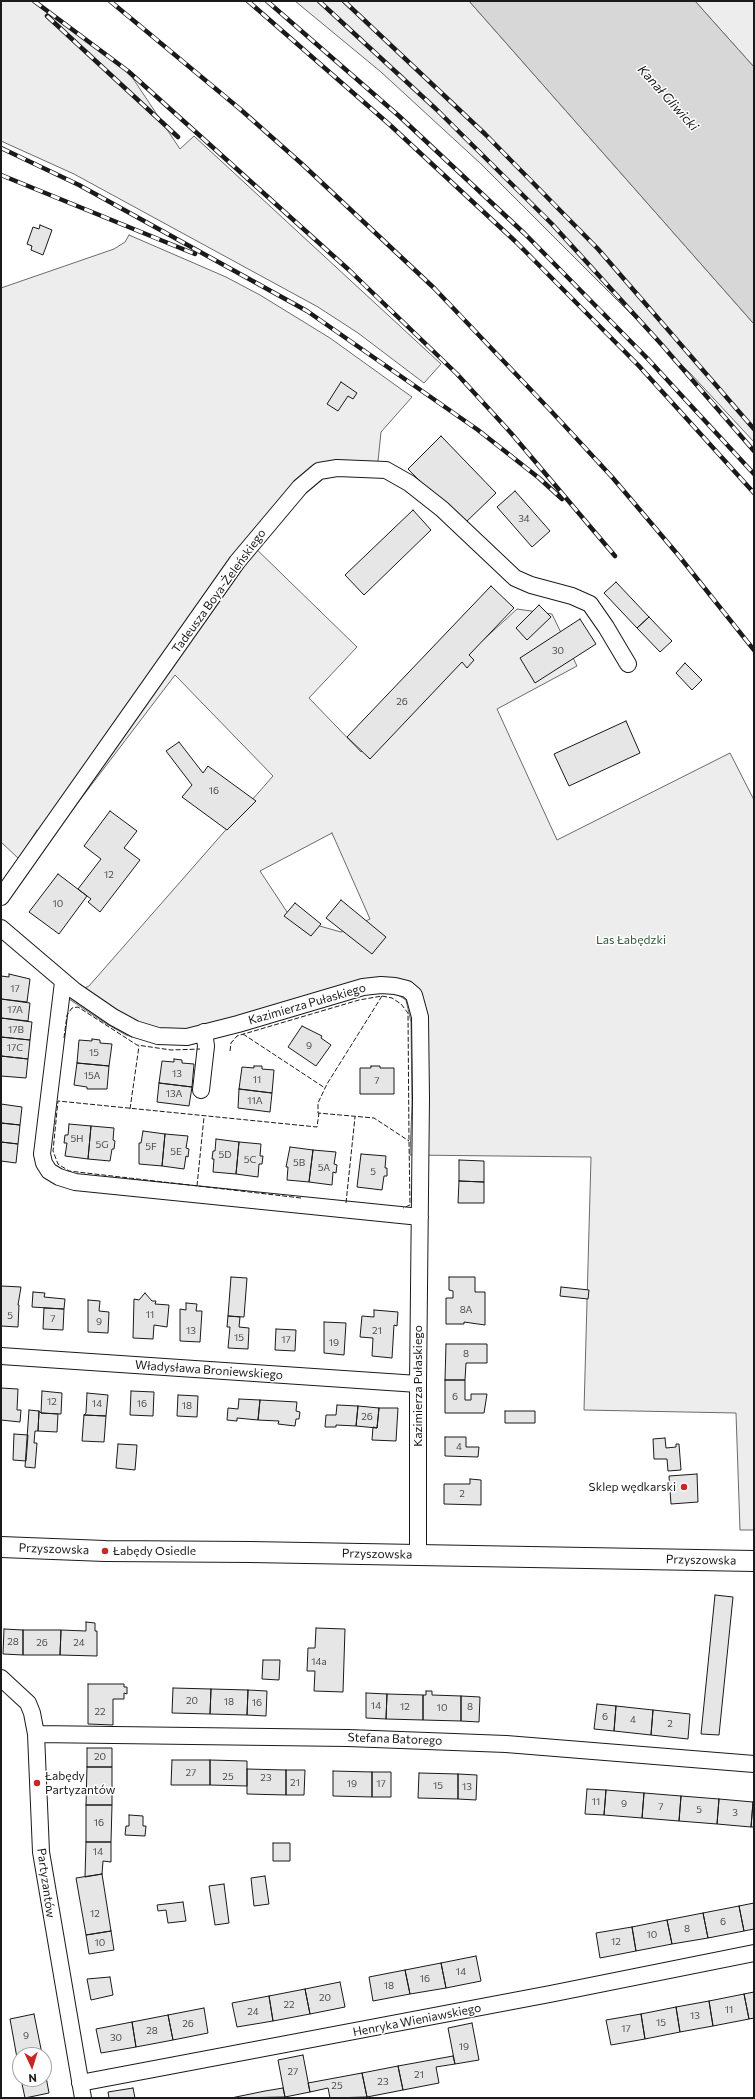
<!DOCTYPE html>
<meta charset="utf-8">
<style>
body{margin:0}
#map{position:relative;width:755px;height:2099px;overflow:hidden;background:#fff;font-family:Commissioner,sans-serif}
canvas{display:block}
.frame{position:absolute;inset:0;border:2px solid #1a1a1a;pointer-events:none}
.north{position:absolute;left:12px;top:2047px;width:40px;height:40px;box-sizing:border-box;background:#fff;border:1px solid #a3a3a3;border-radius:50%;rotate:176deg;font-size:11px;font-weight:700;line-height:16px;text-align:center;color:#1a1a1a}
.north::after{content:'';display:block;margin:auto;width:14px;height:18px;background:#c62828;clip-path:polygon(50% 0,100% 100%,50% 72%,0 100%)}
</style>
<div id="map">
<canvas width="755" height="2099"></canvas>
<div class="frame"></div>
<div class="north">N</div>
</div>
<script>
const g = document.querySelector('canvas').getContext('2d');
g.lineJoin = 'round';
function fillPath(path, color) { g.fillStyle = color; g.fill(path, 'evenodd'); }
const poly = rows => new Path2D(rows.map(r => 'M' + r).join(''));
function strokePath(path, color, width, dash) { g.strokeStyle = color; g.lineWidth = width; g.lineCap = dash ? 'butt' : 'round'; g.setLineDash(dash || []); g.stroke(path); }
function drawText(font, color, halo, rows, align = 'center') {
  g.font = font + ' Commissioner,sans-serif'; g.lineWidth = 3; g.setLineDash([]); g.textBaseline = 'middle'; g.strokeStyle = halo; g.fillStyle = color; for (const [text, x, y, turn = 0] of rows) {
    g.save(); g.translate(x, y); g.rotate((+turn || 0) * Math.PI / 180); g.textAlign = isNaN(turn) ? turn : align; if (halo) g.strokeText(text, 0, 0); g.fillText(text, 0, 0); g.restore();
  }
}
const built = poly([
 [1,1,34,1,128,71,180,149,194,136,441,364,424,383,358,333,318,307,74,174,1,141,1,1],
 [295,1,469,1,754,324,754,442,690,373,481,164,381,72,295,1],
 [695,1,754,1,754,67,695,1],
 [129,235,226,277,260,295,330,338,412,397,381,432,377,471,328,469,247,540,357,647,309,698,361,752,517,609,552,614,577,666,497,709,557,840,730,753,754,800,754,1530,740,1530,736,1413,584,1410,591,1157,410,1155,412,1104,411,1022,406,1000,398,995,373,990,150,1041,126,1035,105,1023,66,997,89,986,273,776,175,675,51,838,37,830,19,859,1,842,1,288,114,249,125,242,129,235],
 [332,833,370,919,341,932,291,918,260,871,332,833]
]);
const water = poly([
 [469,1,695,1,754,67,754,324,469,1]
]);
const building = poly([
 [40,225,52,230,43,255,31,250,32,246,27,244,33,227,39,229,40,225],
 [341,382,357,393,353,399,348,396,338,411,327,404,341,382],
 [441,436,496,493,463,525,408,469,441,436],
 [515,491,550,531,532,547,497,507,515,491],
 [413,510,431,530,364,595,345,575,413,510],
 [616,582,649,617,637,628,604,593,616,582],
 [491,586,514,608,469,655,474,660,467,668,462,662,370,759,347,737,491,586],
 [539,605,551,617,527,640,516,628,539,605],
 [649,617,672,641,660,652,637,628,649,617],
 [580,619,596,644,535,683,520,658,580,619],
 [685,663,702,680,692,690,676,673,685,663],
 [626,721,640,753,569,786,554,754,626,721],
 [179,742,203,773,208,766,256,801,227,830,182,797,192,785,166,751,179,742],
 [110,811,137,831,124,848,140,860,100,912,88,902,91,899,78,889,101,859,84,846,110,811],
 [58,874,87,896,59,934,29,912,58,874],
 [341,900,386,937,372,954,326,918,341,900],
 [295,903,321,924,311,936,284,916,295,903],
 [9,974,30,979,27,1002,1,999,1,976,9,977,9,974],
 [1,999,30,1003,28,1021,1,1018,1,999],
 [1,1018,32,1022,30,1040,1,1037,1,1018],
 [302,1026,322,1036,321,1038,331,1045,316,1066,288,1047,302,1026],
 [1,1037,30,1040,28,1059,1,1056,1,1037],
 [92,1039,100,1040,100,1043,112,1044,109,1066,77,1063,79,1040,92,1041,92,1039],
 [1,1056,28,1059,26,1078,1,1076,1,1056],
 [174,1059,182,1060,182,1063,194,1064,192,1087,159,1083,162,1061,174,1062,174,1059],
 [77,1063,109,1066,107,1089,87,1089,87,1087,74,1085,77,1063],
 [254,1066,262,1066,262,1069,274,1070,272,1093,239,1089,242,1067,254,1068,254,1066],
 [371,1066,380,1066,380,1068,394,1068,394,1094,360,1094,360,1068,371,1068,371,1066],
 [159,1083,192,1087,189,1106,157,1102,159,1083],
 [239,1089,272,1093,270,1112,238,1108,239,1089],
 [1,1104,22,1107,20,1125,1,1123,1,1104],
 [1,1123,20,1125,18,1144,1,1142,1,1123],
 [69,1124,91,1126,88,1159,65,1156,67,1143,64,1143,65,1135,68,1135,69,1124],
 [91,1126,114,1128,113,1140,115,1141,114,1149,112,1149,110,1161,88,1159,91,1126],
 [143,1131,165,1134,162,1166,139,1164,139,1143,141,1143,143,1131],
 [165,1134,188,1136,186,1148,189,1149,188,1157,186,1156,184,1169,162,1166,165,1134],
 [216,1139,239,1142,236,1174,213,1172,214,1159,212,1159,213,1151,215,1151,216,1139],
 [1,1142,18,1144,16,1163,1,1161,1,1142],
 [239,1142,261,1144,260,1156,263,1156,262,1164,259,1164,258,1177,236,1174,239,1142],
 [290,1147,313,1150,309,1182,287,1180,288,1167,286,1167,290,1147],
 [313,1150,336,1152,334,1164,337,1165,336,1173,333,1172,332,1185,309,1182,313,1150],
 [361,1154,386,1156,385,1168,387,1168,387,1176,384,1176,382,1190,357,1187,361,1154],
 [459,1160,484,1161,484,1182,459,1181,459,1160],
 [459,1181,484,1182,484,1203,458,1203,459,1181],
 [231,1277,247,1278,244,1317,228,1316,231,1277],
 [449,1277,475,1277,475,1292,485,1292,485,1325,464,1322,464,1324,446,1324,446,1298,453,1298,453,1291,449,1290,449,1277],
 [1,1286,21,1287,18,1305,19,1305,18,1327,1,1326,1,1286],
 [561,1287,589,1290,588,1299,560,1296,561,1287],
 [33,1292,45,1293,44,1297,65,1299,64,1309,32,1307,33,1292],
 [145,1293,152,1301,156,1301,155,1304,169,1305,167,1327,154,1325,153,1339,133,1338,134,1299,139,1300,145,1293],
 [88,1300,100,1301,99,1311,109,1312,108,1333,88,1332,88,1300],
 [186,1303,197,1304,196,1311,202,1311,200,1342,180,1341,180,1309,186,1310,186,1303],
 [44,1308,64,1309,63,1330,43,1329,44,1308],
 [374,1310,398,1312,397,1326,394,1325,392,1358,372,1356,373,1338,360,1337,362,1316,374,1317,374,1310],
 [228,1316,240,1317,239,1327,249,1328,248,1349,228,1348,230,1327,227,1327,228,1316],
 [324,1322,346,1323,344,1355,324,1353,324,1322],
 [276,1329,296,1330,295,1351,275,1350,276,1329],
 [446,1344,487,1344,487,1363,466,1363,465,1380,445,1380,446,1344],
 [445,1380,465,1380,465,1400,471,1400,471,1394,487,1394,484,1413,445,1413,445,1380],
 [1,1388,18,1389,17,1410,21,1410,20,1422,1,1420,1,1388],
 [42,1391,62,1393,61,1414,41,1413,42,1391],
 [131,1391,154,1392,153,1416,130,1415,131,1391],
 [87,1393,108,1395,106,1416,84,1415,86,1413,87,1393],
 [178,1395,198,1396,197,1417,177,1416,178,1395],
 [239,1399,260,1400,258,1420,237,1418,237,1421,227,1420,228,1408,238,1409,239,1399],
 [260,1400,297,1402,296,1411,300,1412,299,1419,296,1419,295,1426,278,1424,279,1421,258,1420,260,1400],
 [337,1405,358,1406,356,1426,336,1425,336,1427,325,1427,326,1415,336,1415,337,1405],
 [358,1406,379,1408,377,1428,356,1426,358,1406],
 [379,1408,398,1408,396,1441,372,1440,373,1427,377,1428,379,1408],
 [29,1410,39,1411,38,1431,35,1431,34,1443,37,1443,35,1468,25,1467,29,1410],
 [39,1411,41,1413,58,1414,57,1432,38,1431,39,1411],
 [505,1411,535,1411,535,1423,505,1423,505,1411],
 [84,1415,106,1416,104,1442,82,1441,84,1415],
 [14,1434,28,1435,26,1461,13,1460,14,1434],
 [445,1437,466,1437,466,1447,479,1447,478,1457,445,1456,445,1437],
 [665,1438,666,1448,676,1447,676,1444,679,1444,681,1470,668,1471,667,1459,654,1459,653,1439,665,1438],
 [118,1444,137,1445,135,1470,116,1468,118,1444],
 [697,1474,698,1502,671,1504,669,1476,697,1474],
 [470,1479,481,1480,481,1505,444,1504,444,1484,470,1484,470,1479],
 [715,1595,733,1597,719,1735,701,1734,715,1595],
 [86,1622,95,1623,95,1631,97,1631,97,1656,60,1655,61,1630,86,1631,86,1622],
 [316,1628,345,1629,343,1692,314,1691,315,1671,307,1671,308,1648,315,1648,316,1628],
 [4,1629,23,1630,23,1655,3,1654,4,1629],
 [23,1630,61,1630,60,1655,23,1655,23,1630],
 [263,1660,280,1660,279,1680,262,1679,263,1660],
 [88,1684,124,1684,124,1687,127,1687,127,1694,124,1693,124,1699,113,1699,113,1725,88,1724,88,1684],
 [173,1688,211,1689,210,1714,172,1713,173,1688],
 [211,1689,248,1690,247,1715,210,1714,211,1689],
 [248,1690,267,1691,266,1716,247,1715,248,1690],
 [426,1691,432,1691,432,1695,461,1696,461,1721,423,1720,423,1695,426,1695,426,1691],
 [366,1693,387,1694,386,1719,366,1718,366,1693],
 [387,1694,423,1695,423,1720,386,1719,387,1694],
 [461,1696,480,1697,479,1722,461,1721,461,1696],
 [597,1704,616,1706,614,1731,594,1729,597,1704],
 [616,1706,653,1710,651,1735,614,1731,616,1706],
 [653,1710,690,1714,688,1739,651,1735,653,1710],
 [87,1748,112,1748,112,1767,87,1767,87,1748],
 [172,1760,210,1760,210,1785,171,1785,172,1760],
 [210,1760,247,1761,247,1786,210,1785,210,1760],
 [87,1767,112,1767,112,1805,86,1805,87,1767],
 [247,1769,286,1770,286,1795,247,1794,247,1769],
 [286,1770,305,1770,304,1795,286,1795,286,1770],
 [333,1771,372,1772,372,1797,333,1796,333,1771],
 [372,1772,391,1772,391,1797,372,1797,372,1772],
 [419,1773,458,1774,458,1799,418,1798,419,1773],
 [458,1774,477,1775,476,1800,458,1799,458,1774],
 [587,1789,606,1790,604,1815,585,1814,587,1789],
 [606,1790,644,1793,642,1818,604,1815,606,1790],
 [644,1793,681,1796,679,1821,642,1818,644,1793],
 [681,1796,719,1799,717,1824,679,1821,681,1796],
 [719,1799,753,1802,751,1827,717,1824,719,1799],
 [753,1802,754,1802,754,1827,751,1827,753,1802],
 [86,1805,112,1805,111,1842,86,1842,86,1805],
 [129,1815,143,1816,143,1826,146,1826,145,1836,125,1835,126,1826,129,1826,129,1815],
 [86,1842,111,1842,111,1862,103,1861,102,1874,85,1877,86,1842],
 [273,1843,290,1843,290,1861,273,1861,273,1843],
 [102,1874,111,1931,86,1935,76,1878,102,1874],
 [265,1876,269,1904,254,1906,251,1878,265,1876],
 [224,1884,229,1923,215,1925,209,1886,224,1884],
 [183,1902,186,1921,168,1923,166,1910,158,1911,157,1905,183,1902],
 [754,1903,754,1929,744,1931,739,1906,754,1903],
 [739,1906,744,1931,708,1938,703,1913,739,1906],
 [703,1913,708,1938,672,1944,667,1920,703,1913],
 [667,1920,672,1944,636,1951,632,1927,667,1920],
 [632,1927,636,1951,600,1958,596,1933,632,1927],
 [111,1931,114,1950,89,1954,86,1935,111,1931],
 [476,1956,481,1981,446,1988,441,1963,476,1956],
 [441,1963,446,1988,410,1994,405,1970,441,1963],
 [405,1970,410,1994,373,2001,369,1977,405,1970],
 [110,1977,113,1995,91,2000,87,1979,110,1977],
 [340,1982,345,2007,310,2014,305,1989,340,1982],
 [305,1989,310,2014,273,2021,269,1996,305,1989],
 [754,1992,754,2018,749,2019,744,1994,754,1992],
 [744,1994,749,2019,713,2026,709,2001,744,1994],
 [269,1996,273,2021,237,2027,232,2003,269,1996],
 [709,2001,713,2026,680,2032,676,2007,709,2001],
 [676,2007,680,2032,645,2039,641,2014,676,2007],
 [204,2008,208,2033,173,2040,168,2015,204,2008],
 [34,2014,42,2054,20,2055,20,2058,17,2058,10,2019,34,2014],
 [641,2014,645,2039,611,2045,606,2020,641,2014],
 [168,2015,173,2040,136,2047,132,2022,168,2015],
 [132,2022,136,2047,101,2053,96,2029,132,2022],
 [472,2023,479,2060,455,2064,448,2028,472,2023],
 [303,2055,310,2092,285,2097,278,2060,303,2055],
 [453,2056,455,2064,436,2067,439,2083,403,2090,398,2066,453,2056],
 [44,2066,49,2093,25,2098,21,2079,44,2079,44,2066],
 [398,2066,403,2090,367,2097,362,2073,398,2066],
 [362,2073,367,2097,330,2098,328,2088,310,2092,308,2083,362,2073],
 [133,2088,135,2098,109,2098,108,2092,133,2088],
 [283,2088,285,2097,231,2098,265,2091,283,2088]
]);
const minor = poly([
 [1,897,237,562,300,487,319,471,337,468,386,470,409,483,442,509,515,578,531,585,572,596,590,604,606,627,628,664],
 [1,928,75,991,113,1017,135,1029,158,1036,187,1037,238,1024,363,987,381,985,395,986,407,989,414,995,420,1017,421,1098,418,1384,418,1555],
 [63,982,42,1154,44,1163,49,1171,59,1177,75,1182,420,1217],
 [201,1090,206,1046,204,1032],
 [1,1356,418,1384],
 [1,1678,28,1703,32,1713,36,1734,41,1852,83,2098],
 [36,1734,348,1738,506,1744,754,1764],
 [80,2083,550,1994,754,1953]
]);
const tertiary = poly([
 [1,1547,105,1551,250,1552,754,1561]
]);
const rail = poly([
 [34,1,128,71,349,270,457,374,511,433,615,556],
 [110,1,240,109,302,164,434,288,551,411,612,477,679,556,754,650],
 [248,1,390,125,516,242,639,366,754,493],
 [267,1,399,116,525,234,647,358,754,474],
 [319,1,436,109,552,224,662,345,754,451],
 [344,1,485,134,598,249,754,429],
 [47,16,178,137],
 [1,148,79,185,307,311,478,430,539,478,562,499],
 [1,175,195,254]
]);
const fence = poly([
 [382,996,327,1084,318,1103,318,1113,374,1118,409,1141],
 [243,1034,325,1088],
 [64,1038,67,1015,72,1008,78,1007,137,1045,171,1050,200,1049],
 [230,1051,231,1043,237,1036,359,1000,382,996,392,998,401,1004,408,1013,409,1141,410,1205,403,1208],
 [130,1109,139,1046],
 [197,1186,204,1117],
 [301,1198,69,1171,58,1164,53,1151,58,1101,317,1127,319,1113],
 [346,1203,355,1117]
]);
const markers = [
 [684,1487,4,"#c62828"],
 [105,1551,4,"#c62828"],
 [37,1783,4,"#c62828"]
];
const numberNames = [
 ["34",524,519],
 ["30",558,651],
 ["26",402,702],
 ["16",214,791],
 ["12",109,875],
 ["10",58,904],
 ["17",15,989],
 ["17A",15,1010],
 ["17B",16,1030],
 ["9",309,1046],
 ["17C",15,1048],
 ["15",94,1053],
 ["13",177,1074],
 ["15A",92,1076],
 ["11",257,1080],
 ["7",377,1081],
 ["13A",174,1094],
 ["11A",255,1101],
 ["5H",77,1139],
 ["5G",102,1145],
 ["5F",151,1147],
 ["5E",176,1152],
 ["5D",225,1155],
 ["5C",250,1160],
 ["5B",299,1163],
 ["5A",324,1168],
 ["5",373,1172],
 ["8A",466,1310],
 ["11",150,1315],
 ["5",10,1316],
 ["7",53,1319],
 ["9",99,1322],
 ["13",191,1331],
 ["21",377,1331],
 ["15",239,1338],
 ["17",286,1340],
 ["19",334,1343],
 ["8",466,1354],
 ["6",455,1397],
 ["12",52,1402],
 ["14",97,1404],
 ["16",142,1404],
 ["18",187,1406],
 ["26",367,1417],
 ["4",459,1447],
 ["2",462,1494],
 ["28",13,1642],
 ["26",42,1643],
 ["24",79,1643],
 ["14a",319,1662],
 ["20",192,1701],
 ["18",229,1702],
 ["16",257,1703],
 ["14",376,1706],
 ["12",405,1707],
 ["8",470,1707],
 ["10",442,1708],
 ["22",100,1712],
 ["6",605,1717],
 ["4",633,1720],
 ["2",670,1724],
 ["20",100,1757],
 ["27",191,1773],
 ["25",228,1777],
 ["23",266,1778],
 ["21",295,1783],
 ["19",352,1784],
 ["17",381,1784],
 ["15",438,1786],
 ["13",467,1787],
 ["11",596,1802],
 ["9",624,1804],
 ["7",661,1807],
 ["5",699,1810],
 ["3",735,1813],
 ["16",99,1823],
 ["14",98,1852],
 ["12",95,1914],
 ["6",723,1922],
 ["8",687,1929],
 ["10",652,1935],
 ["12",616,1942],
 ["10",100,1943],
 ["14",461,1972],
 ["16",425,1979],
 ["18",389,1986],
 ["20",325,1998],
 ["22",289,2005],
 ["11",729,2010],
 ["24",253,2012],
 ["13",695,2016],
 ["15",661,2023],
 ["26",188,2024],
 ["17",626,2029],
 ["28",152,2031],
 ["9",26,2036],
 ["30",116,2038],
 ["19",464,2047],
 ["27",293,2072],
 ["21",419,2075],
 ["23",383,2082],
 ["25",337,2086]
];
const streetNames = [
 ["Tadeusza Boya-Żeleńskiego",219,591,-54],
 ["Kazimierza Pułaskiego",307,1004,-16],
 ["Władysława Broniewskiego",209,1370,4],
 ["Kazimierza Pułaskiego",418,1386,-90],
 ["Przyszowska",54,1549,2],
 ["Przyszowska",377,1554,1],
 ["Przyszowska",701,1560,1],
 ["Stefana Batorego",395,1739,2],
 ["Partyzantów",46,1883,82],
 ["Henryka Wieniawskiego",417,2020,-11]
];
const parkNames = [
 ["Las Łabędzki",631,940]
];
const poiNames = [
 ["Sklep wędkarski",676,1487,"right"],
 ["Łabędy Osiedle",113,1551],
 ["Łabędy",45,1776],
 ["Partyzantów",45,1790]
];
const waterNames = [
 ["Kanał Gliwicki",668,98,48]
];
fillPath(built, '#ededed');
strokePath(built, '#6a6a6a', 1);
fillPath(water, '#d7d7d7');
strokePath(water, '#6a6a6a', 1);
fillPath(building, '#e6e6e6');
strokePath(building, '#1a1a1a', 1);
strokePath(minor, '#1a1a1a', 18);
strokePath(tertiary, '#1a1a1a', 22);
strokePath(minor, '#fff', 16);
strokePath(tertiary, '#fff', 20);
strokePath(rail, '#1a1a1a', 4.5);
strokePath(rail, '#fff', 3, [9]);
strokePath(fence, '#1a1a1a', 1, [5, 2]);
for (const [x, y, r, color] of markers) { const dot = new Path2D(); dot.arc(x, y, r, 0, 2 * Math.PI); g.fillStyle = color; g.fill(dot); strokePath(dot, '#fff', 1.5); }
drawText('10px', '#4d4d4d', null, numberNames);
drawText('12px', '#1a1a1a', '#fff', streetNames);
drawText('12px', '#2b5a34', '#fff', parkNames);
drawText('12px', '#1a1a1a', '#fff', poiNames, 'left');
drawText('italic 13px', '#1a1a1a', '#fff', waterNames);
</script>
